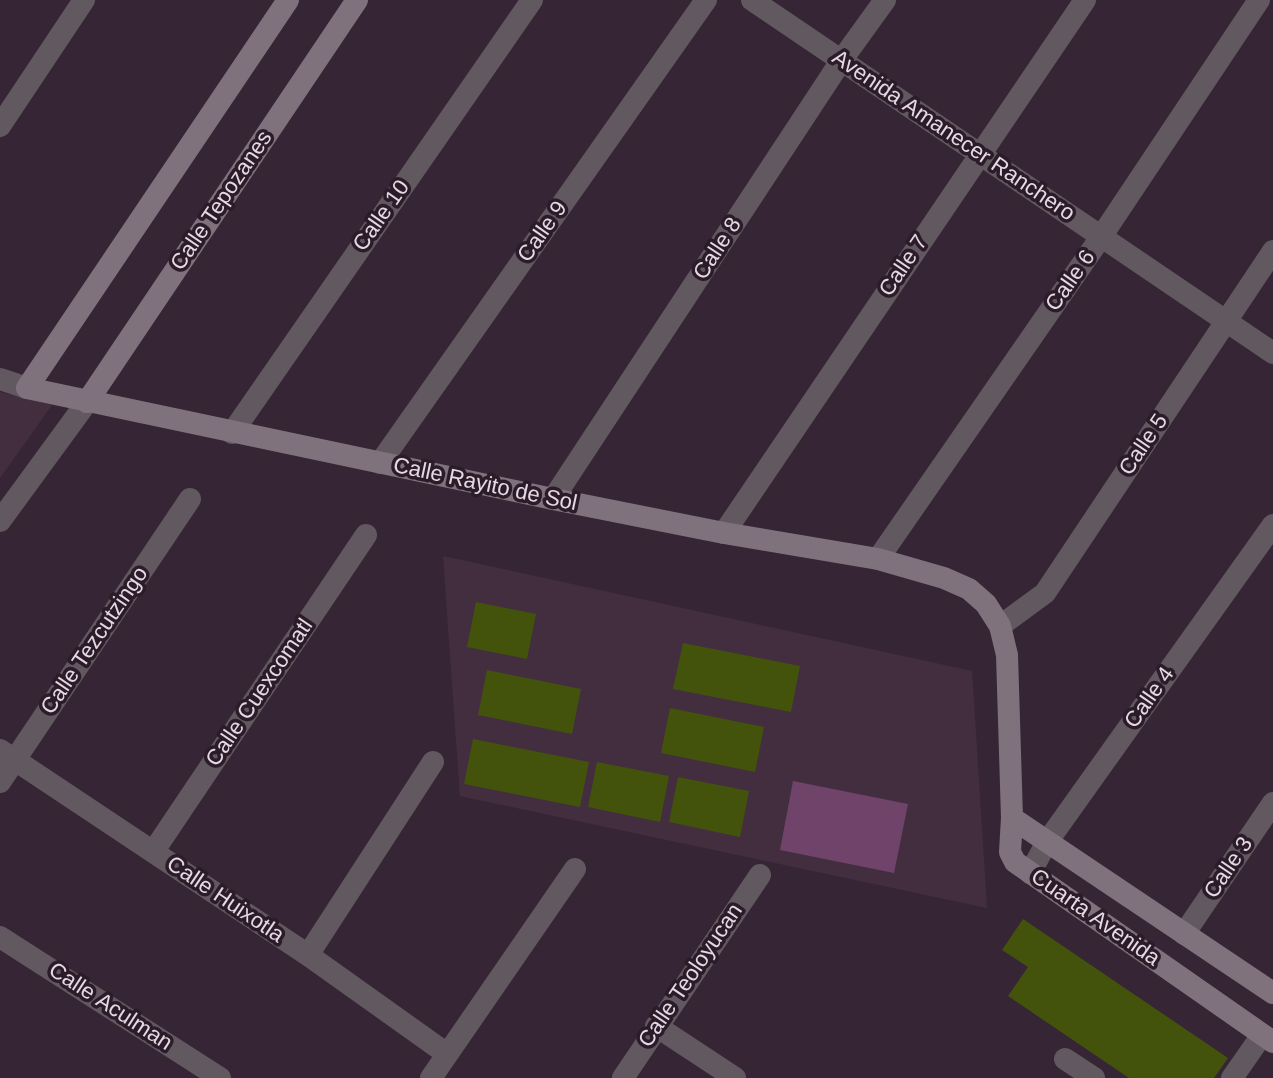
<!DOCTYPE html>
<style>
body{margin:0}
canvas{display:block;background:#362534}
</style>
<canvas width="1273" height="1078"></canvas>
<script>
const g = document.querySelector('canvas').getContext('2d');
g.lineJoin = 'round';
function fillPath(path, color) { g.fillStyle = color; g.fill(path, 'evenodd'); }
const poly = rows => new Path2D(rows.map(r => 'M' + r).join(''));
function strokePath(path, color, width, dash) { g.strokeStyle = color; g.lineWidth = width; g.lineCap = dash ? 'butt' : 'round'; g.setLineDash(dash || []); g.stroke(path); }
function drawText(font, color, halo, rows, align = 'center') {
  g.font = font + ' Helvetica,sans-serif'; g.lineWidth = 7; g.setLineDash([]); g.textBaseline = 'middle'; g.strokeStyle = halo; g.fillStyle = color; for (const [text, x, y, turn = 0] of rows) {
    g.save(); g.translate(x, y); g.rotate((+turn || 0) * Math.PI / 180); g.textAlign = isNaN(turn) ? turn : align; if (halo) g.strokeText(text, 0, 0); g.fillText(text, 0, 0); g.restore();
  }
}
const built = poly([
 [0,392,52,405,0,478],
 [443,556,972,671,987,908,460,796]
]);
const green = poly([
 [793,781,908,804,894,873,780,850]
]);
const building = poly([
 [476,602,536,614,527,659,467,647],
 [683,643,800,666,791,712,673,689],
 [487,670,581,689,572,734,478,715],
 [670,708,764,727,755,772,661,753],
 [473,739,589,762,580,807,464,784],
 [597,762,669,776,660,822,588,807],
 [678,777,749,791,740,837,669,822],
 [1023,919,1228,1058,1214,1078,1129,1078,1008,996,1028,967,1002,950]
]);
const minor = poly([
 [752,0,1273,353],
 [0,126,84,0],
 [0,379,27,388],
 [232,433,532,0],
 [380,463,706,0],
 [553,499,841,61,885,0],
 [0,521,87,402],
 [878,559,1101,237,1259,0],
 [1000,626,1045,593,1273,251],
 [0,750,308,955,447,1054],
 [0,782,190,499],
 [153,852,366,535],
 [1030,873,1047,842,1273,525],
 [1184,934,1273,803],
 [0,937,220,1078],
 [308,955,433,762],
 [656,1026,735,1078],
 [1065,1059,1094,1078],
 [431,1078,575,869],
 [623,1078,760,875],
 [1232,1078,1262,1035]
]);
const tertiary = poly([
 [724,533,1085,0]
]);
const secondary = poly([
 [288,0,27,388,553,499,724,533,878,559,944,578,969,589,986,604,1000,626,1007,655,1012,818,1010,852,1015,862,1273,1042],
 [87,402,357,0],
 [1012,818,1273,993]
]);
const streetNames = [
 ["Avenida Amanecer Ranchero",953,136,34],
 ["Calle Tepozanes",222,201,-56],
 ["Calle 10",382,216,-55],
 ["Calle 9",543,232,-55],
 ["Calle 8",718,249,-57],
 ["Calle 7",904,266,-56],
 ["Calle 6",1071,281,-55],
 ["Calle 5",1144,445,-56],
 ["Calle Rayito de Sol",485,485,12],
 ["Calle Tezcutzingo",95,641,-56],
 ["Calle Cuexcomatl",260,693,-56],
 ["Calle 4",1150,698,-55],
 ["Calle 3",1229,868,-56],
 ["Calle Huixotla",225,900,34],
 ["Cuarta Avenida",1095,918,35],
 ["Calle Teoloyucan",691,976,-56],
 ["Calle Aculman",110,1007,33]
];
fillPath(built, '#432e40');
fillPath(green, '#6f436a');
fillPath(building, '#43530c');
strokePath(minor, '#625960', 22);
strokePath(tertiary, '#625960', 22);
strokePath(secondary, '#80727d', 22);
drawText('22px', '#e5d9e3', '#2c1c2a', streetNames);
</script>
